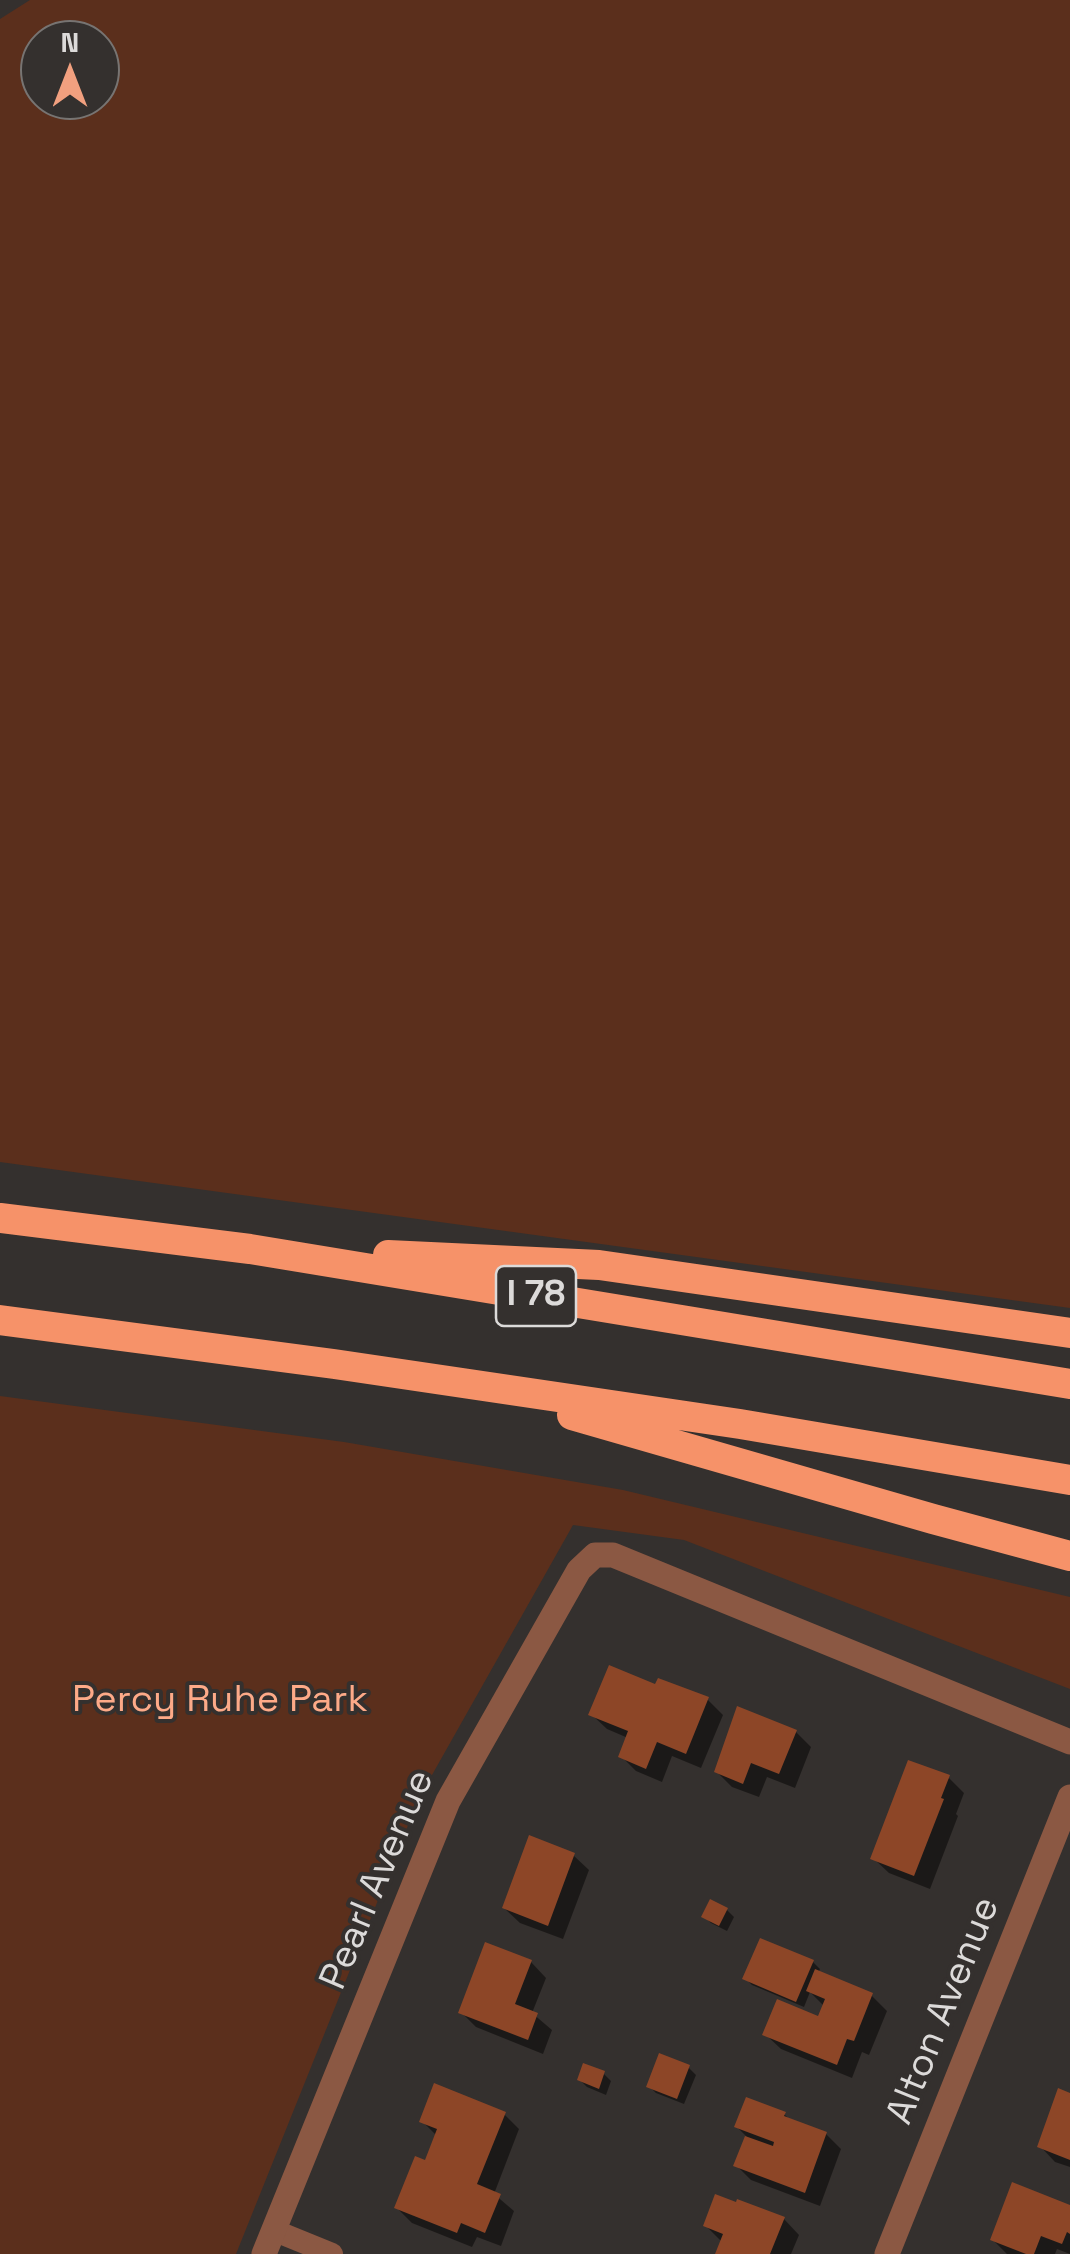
<!DOCTYPE html>
<style>
body{margin:0}
#map{position:relative;width:1070px;height:2254px;overflow:hidden;background:#34302e;font-family:"Space Grotesk",sans-serif}
canvas{display:block}
.north{position:absolute;left:20px;top:20px;width:100px;height:100px;box-sizing:border-box;background:#34302e;border:2px solid #777472;border-radius:50%;rotate:0deg;font-size:28px;font-weight:700;line-height:40px;text-align:center;color:#dcdad9}
.north::after{content:'';display:block;margin:auto;width:35px;height:45px;background:#f2a07f;clip-path:polygon(50% 0,100% 100%,50% 72%,0 100%)}
</style>
<div id="map">
<canvas width="1070" height="2254"></canvas>
<div class="north">N</div>
</div>
<script>
const g = document.querySelector('canvas').getContext('2d');
g.lineJoin = 'round';
function fillPath(path, color) { g.fillStyle = color; g.fill(path, 'evenodd'); }
const poly = rows => new Path2D(rows.map(r => 'M' + r).join(''));
function strokePath(path, color, width, dash) { g.strokeStyle = color; g.lineWidth = width; g.lineCap = dash ? 'butt' : 'round'; g.setLineDash(dash || []); g.stroke(path); }
function drawText(font, color, halo, rows, align = 'center') {
  g.font = font + ' "Space Grotesk",sans-serif'; g.lineWidth = 8; g.setLineDash([]); g.textBaseline = 'middle'; g.strokeStyle = halo; g.fillStyle = color; for (const [text, x, y, turn = 0] of rows) {
    g.save(); g.translate(x, y); g.rotate((+turn || 0) * Math.PI / 180); g.textAlign = isNaN(turn) ? turn : align; if (halo) g.strokeText(text, 0, 0); g.fillText(text, 0, 0); g.restore();
  }
}
const green = poly([
 [30,0,1070,0,1070,1308,0,1162,0,19],
 [40,40,100,40,100,100,40,100],
 [0,1396,344,1442,623,1490,1070,1597,1070,1689,684,1540,573,1525,419,1798,236,2254,0,2254]
]);
const shadow = poly([
 [656,1687,708,1700,723,1715,701,1768,672,1756,662,1782,636,1771,621,1756,628,1738,607,1729,591,1714],
 [796,1732,811,1747,795,1788,767,1777,759,1797,732,1787,717,1772],
 [949,1778,964,1793,956,1814,958,1816,930,1889,889,1873,873,1858],
 [573,1855,589,1870,563,1939,520,1923,504,1908],
 [727,1910,734,1917,727,1931,711,1923,704,1916],
 [531,1962,546,1978,532,2013,552,2030,543,2054,476,2027,461,2012],
 [813,1962,820,1969,818,1973,872,1996,887,2011,869,2055,862,2052,852,2078,781,2049,765,2034,819,2019,824,2006,810,1992,804,2007,752,1985,745,1978],
 [689,2068,696,2075,684,2104,656,2093,649,2086],
 [604,2074,611,2081,606,2095,587,2087,580,2080],
 [1070,2096,1070,2167,1055,2162,1040,2146],
 [504,2114,519,2129,494,2194,514,2211,501,2246,477,2237,472,2247,412,2223,397,2208,426,2163,437,2136,422,2121],
 [784,2114,791,2121,826,2134,841,2149,820,2206,751,2180,736,2165,747,2137,737,2127],
 [1070,2208,1070,2254,1057,2249,1055,2254,1007,2254,992,2239],
 [784,2219,799,2235,791,2254,718,2254,722,2242,706,2226]
]);
const building = poly([
 [609,1665,655,1684,658,1678,709,1697,686,1754,657,1742,646,1769,618,1757,628,1731,588,1715],
 [737,1706,797,1730,779,1774,751,1763,743,1784,714,1772],
 [908,1760,950,1775,941,1798,944,1799,914,1876,870,1859],
 [529,1835,575,1853,548,1926,502,1908],
 [710,1899,728,1908,719,1926,701,1917],
 [760,1938,814,1960,796,2002,742,1979],
 [485,1942,532,1960,515,2004,538,2013,528,2040,458,2013],
 [815,1969,873,1993,854,2041,847,2039,837,2065,762,2035,777,1999,818,2016,825,1999,806,1991],
 [659,2053,690,2065,677,2099,646,2087],
 [583,2063,605,2071,599,2089,577,2080],
 [434,2083,506,2112,477,2184,501,2194,485,2233,461,2223,457,2233,394,2208,415,2156,425,2160,437,2129,419,2122],
 [1058,2088,1070,2093,1070,2160,1037,2147],
 [746,2097,786,2112,784,2116,827,2132,805,2193,733,2166,745,2136,773,2146,774,2142,734,2127],
 [1012,2182,1070,2205,1070,2234,1067,2232,1062,2244,1041,2236,1034,2254,1026,2254,990,2240],
 [715,2194,736,2202,737,2199,785,2217,770,2254,715,2254,723,2234,703,2226]
]);
const service = poly([
 [273,2230,332,2254]
]);
const minor = poly([
 [264,2254,448,1801,579,1570,595,1555,613,1555,1070,1742],
 [887,2254,1070,1797]
]);
const motorway = poly([
 [0,1218,250,1249,1070,1384],
 [388,1255,599,1265,1070,1333],
 [0,1320,334,1364,740,1424,1070,1480],
 [572,1415,933,1519,1070,1556]
]);
const shields = [
 [536,1296,80]
];
const shieldNames = [
 ["I 78",536,1296]
];
const parkNames = [
 ["Percy Ruhe Park",220,1701]
];
const streetNames = [
 ["Pearl Avenue",378,1880,-67],
 ["Alton Avenue",944,2011,-68]
];
fillPath(green, '#5b2f1c');
fillPath(shadow, '#0007');
fillPath(building, '#8d4627');
strokePath(service, '#8b5843', 22);
strokePath(minor, '#8b5843', 25);
strokePath(motorway, '#f69269', 30);
for (const [x, y, w] of shields) { const box = new Path2D(); box.roundRect(x - w / 2, y - 30, w, 60, 8); g.fillStyle = '#34302e'; g.fill(box); strokePath(box, '#dcdad9', 2.5); }
drawText('bold 35px', '#dcdad9', null, shieldNames);
drawText('38px', '#fdaa88', '#34302e', parkNames);
drawText('38px', '#dcdad9', '#34302e', streetNames);
</script>
